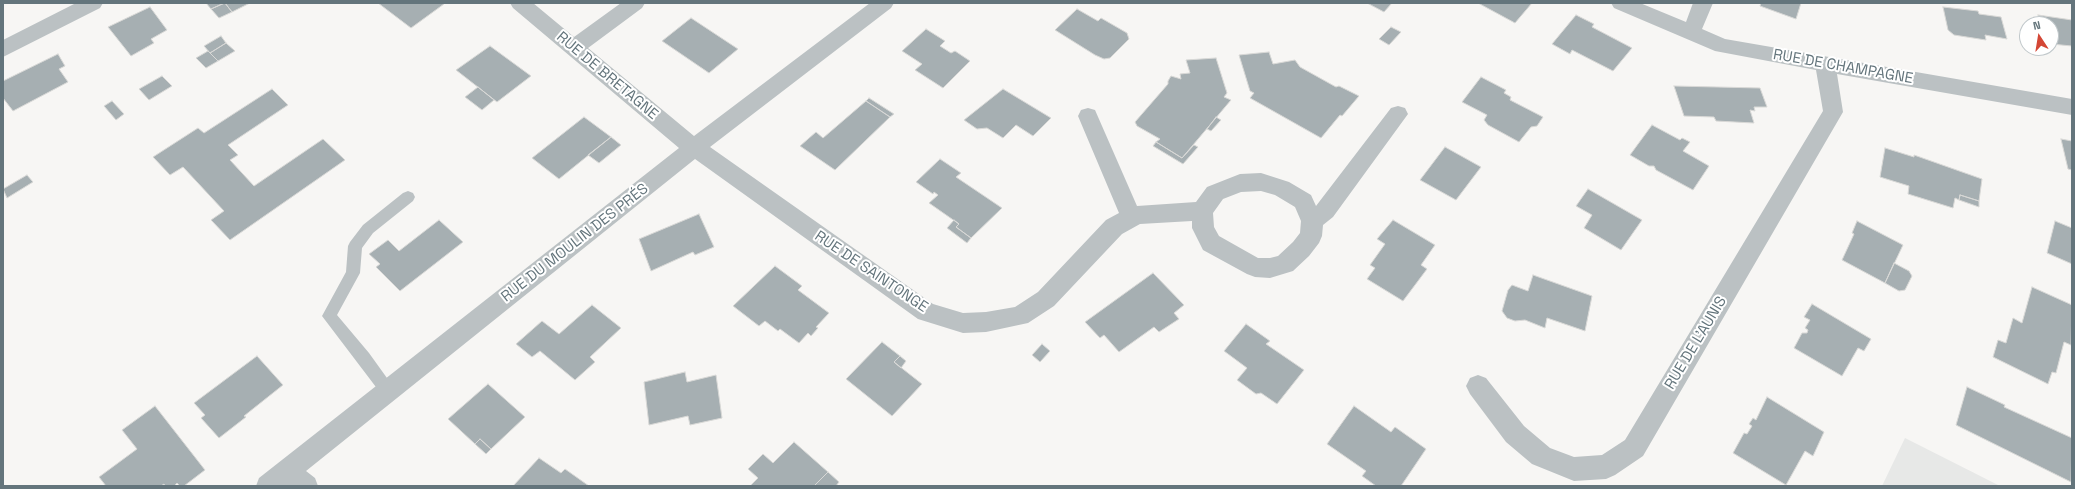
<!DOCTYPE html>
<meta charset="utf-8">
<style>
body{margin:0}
#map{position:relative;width:2075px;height:489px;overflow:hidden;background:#f7f6f4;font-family:"Space Grotesk",sans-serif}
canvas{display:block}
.frame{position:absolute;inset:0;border:4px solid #64757c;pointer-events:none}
.north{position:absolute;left:2019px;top:16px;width:40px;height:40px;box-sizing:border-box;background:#fff;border:1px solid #c1c8cb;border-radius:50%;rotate:348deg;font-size:11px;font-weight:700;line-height:16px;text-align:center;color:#64757c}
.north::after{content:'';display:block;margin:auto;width:14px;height:18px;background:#d44736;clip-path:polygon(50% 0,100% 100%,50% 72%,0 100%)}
</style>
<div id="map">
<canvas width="2075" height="489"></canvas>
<div class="frame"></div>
<div class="north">N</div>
</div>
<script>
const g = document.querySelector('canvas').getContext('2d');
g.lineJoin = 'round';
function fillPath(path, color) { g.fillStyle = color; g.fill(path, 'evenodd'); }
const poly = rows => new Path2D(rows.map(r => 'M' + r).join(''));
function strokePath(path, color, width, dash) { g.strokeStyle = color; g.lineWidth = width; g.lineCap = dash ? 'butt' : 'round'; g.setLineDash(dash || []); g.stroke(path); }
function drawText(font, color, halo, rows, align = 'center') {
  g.font = font + ' "Space Grotesk",sans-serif'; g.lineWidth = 4; g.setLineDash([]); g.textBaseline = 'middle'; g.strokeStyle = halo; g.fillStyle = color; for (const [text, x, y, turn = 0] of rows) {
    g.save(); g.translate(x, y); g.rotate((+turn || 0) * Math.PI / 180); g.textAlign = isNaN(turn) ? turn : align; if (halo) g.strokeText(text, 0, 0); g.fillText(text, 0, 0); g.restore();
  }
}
const built = poly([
 [1905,438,2000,486,1882,486]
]);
const building = poly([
 [206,3,224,3,211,9,206,3],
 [225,3,232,12,219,18,211,9,225,3],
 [225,3,250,3,232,12,225,3],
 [378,3,442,3,444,4,411,28,378,3],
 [1367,3,1392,3,1384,12,1367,3],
 [1478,3,1532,3,1515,23,1478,3],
 [1761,3,1801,3,1796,19,1760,6,1761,3],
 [150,7,167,30,151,39,154,43,131,56,108,27,150,7],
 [1943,7,1978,11,1979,14,2001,17,2007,39,1985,35,1986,40,1954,35,1948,30,1943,7],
 [1077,9,1098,21,1101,18,1127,33,1129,39,1110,58,1104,59,1095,55,1055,30,1077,9],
 [1576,15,1594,24,1592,27,1632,48,1613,71,1572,50,1570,54,1552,44,1576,15],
 [2038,15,2072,20,2072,46,2051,44,2051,24,2041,24,2038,15],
 [691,18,738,49,709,73,662,41,691,18],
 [1391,27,1401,32,1389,45,1379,39,1391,27],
 [926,29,945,41,940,46,951,53,955,51,970,61,943,88,915,70,922,64,902,51,926,29],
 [221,36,226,43,210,53,204,46,221,36],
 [226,43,235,51,218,61,210,53,226,43],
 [490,46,531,76,497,102,456,70,490,46],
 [208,51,218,61,206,68,196,58,208,51],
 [1269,52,1273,64,1295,60,1300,67,1336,87,1339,86,1359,96,1342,116,1340,115,1321,138,1250,98,1254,93,1250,91,1239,55,1269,52],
 [58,54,65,66,59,69,68,82,13,111,3,98,3,81,58,54],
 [1216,58,1227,93,1224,97,1231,100,1182,158,1156,142,1160,139,1137,126,1135,122,1168,84,1168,81,1171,76,1181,79,1180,74,1190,73,1186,60,1216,58],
 [162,76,172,86,149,100,139,89,162,76],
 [1481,77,1506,90,1504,93,1511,97,1510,100,1543,117,1537,126,1531,127,1519,142,1488,125,1484,120,1487,115,1462,102,1481,77],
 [1674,86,1760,88,1767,107,1754,107,1755,111,1750,110,1754,123,1716,121,1714,117,1684,116,1674,86],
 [478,87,494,100,482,110,465,97,478,87],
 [272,89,288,105,228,145,238,155,230,160,254,186,323,139,345,160,230,240,211,220,224,211,183,167,170,175,153,157,198,128,204,133,272,89],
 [1003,89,1051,118,1033,136,1016,125,1003,138,987,128,977,129,964,120,1003,89],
 [869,98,894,114,890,117,866,101,869,98],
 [112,101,124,114,116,120,104,106,112,101],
 [866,101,890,117,835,170,800,146,816,132,823,138,866,101],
 [584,117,611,137,559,179,532,158,584,117],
 [1216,117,1221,120,1211,131,1207,129,1216,117],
 [1652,125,1680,140,1682,138,1690,142,1683,151,1709,166,1693,190,1656,170,1654,166,1649,166,1630,155,1652,125],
 [611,137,621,145,599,163,588,155,611,137],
 [2061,139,2072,141,2072,170,2068,169,2061,139],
 [1156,142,1182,158,1194,145,1198,147,1183,164,1153,146,1156,142],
 [1445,147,1481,167,1456,200,1420,180,1445,147],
 [1885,148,1914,157,1914,155,1982,179,1979,201,1960,195,1959,200,1955,198,1953,208,1908,194,1909,186,1880,177,1885,148],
 [940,159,961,173,956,177,1002,208,971,238,956,227,959,224,929,203,938,195,934,192,933,194,916,182,940,159],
 [27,175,33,182,7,198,3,189,27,175],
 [1588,189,1642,220,1621,250,1584,228,1592,215,1576,206,1588,189],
 [1960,195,1979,201,1979,207,1959,200,1960,195],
 [699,214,714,247,695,255,693,252,651,271,639,239,699,214],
 [439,220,463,242,400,291,376,267,380,264,369,254,388,240,399,251,439,220],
 [954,220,959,224,956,227,971,238,967,243,947,228,954,220],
 [1393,220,1435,245,1421,265,1427,269,1403,301,1367,279,1375,268,1370,265,1385,244,1377,239,1393,220],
 [1857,221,1903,245,1885,283,1842,260,1854,234,1852,233,1857,221],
 [2055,221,2072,228,2072,264,2047,253,2055,221],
 [1894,263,1909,271,1912,276,1905,290,1899,291,1885,283,1894,263],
 [775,266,802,286,798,290,829,313,816,327,818,328,811,336,808,333,799,343,780,329,778,331,765,321,759,326,733,306,775,266],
 [1153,273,1184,305,1174,313,1179,319,1159,332,1154,327,1119,352,1104,335,1100,338,1085,322,1153,273],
 [1533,275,1592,296,1585,331,1547,318,1545,328,1525,320,1515,321,1507,318,1502,311,1508,290,1512,285,1528,291,1533,275],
 [2032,287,2072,305,2071,345,2064,342,2056,373,2052,372,2048,384,1993,357,1998,340,2006,343,2013,318,2022,323,2032,287],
 [1812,304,1871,339,1864,351,1858,348,1842,376,1794,348,1802,333,1807,333,1808,330,1805,328,1810,320,1804,317,1812,304],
 [592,305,621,328,590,357,595,362,575,380,540,351,532,357,516,344,542,321,559,334,592,305],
 [1246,324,1270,341,1266,344,1304,370,1277,404,1261,393,1256,394,1237,380,1247,368,1224,351,1246,324],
 [882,342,900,356,894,362,922,384,892,416,846,379,882,342],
 [1042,344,1050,351,1040,362,1032,355,1042,344],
 [257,356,283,385,244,416,246,417,219,438,201,418,205,415,194,403,257,356],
 [900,356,906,361,901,368,894,362,900,356],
 [685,372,687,382,716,375,722,418,690,425,688,416,649,425,644,382,685,372],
 [488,384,525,417,491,449,480,439,475,444,448,419,488,384],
 [1967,387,2005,405,2004,407,2072,438,2071,482,1956,425,1967,387],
 [1767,397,1824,432,1813,456,1805,451,1786,485,1733,453,1744,433,1747,434,1752,426,1749,424,1753,418,1756,420,1767,397],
 [155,406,205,470,184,486,180,486,177,483,174,486,165,486,164,484,161,486,106,486,99,477,137,449,122,430,155,406],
 [1354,406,1391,432,1395,427,1426,449,1401,486,1376,486,1362,476,1366,471,1327,444,1354,406],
 [480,439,491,449,486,454,475,444,480,439],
 [794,442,828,472,814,486,750,486,758,478,748,469,763,454,773,463,794,442],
 [539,458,561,473,565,469,589,486,513,486,539,458],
 [828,472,839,482,836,486,814,486,828,472]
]);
const service = poly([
 [408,191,413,193,415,197,413,201,373,233,362,248,360,273,337,315,369,353,392,385,395,390,392,395,387,397,382,395,322,316,346,272,348,246,350,242,363,225,403,193,408,191]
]);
const minor = poly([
 [76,3,103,3,100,8,3,57,3,40,76,3],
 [510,3,533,3,574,37,621,3,645,3,642,8,588,48,694,136,870,3,894,3,891,8,710,147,933,304,963,313,986,312,1015,307,1038,292,1106,220,1119,213,1078,116,1081,110,1088,108,1095,110,1137,206,1196,202,1207,187,1240,174,1261,173,1289,182,1311,195,1316,206,1391,108,1398,106,1405,108,1408,114,1333,217,1323,225,1322,236,1319,243,1309,256,1293,271,1270,278,1255,277,1247,274,1203,250,1192,228,1192,221,1140,224,1122,234,1054,306,1028,323,986,332,963,333,918,319,695,159,306,471,315,478,318,486,256,486,259,478,679,148,513,8,510,3],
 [1261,191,1275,195,1295,207,1301,221,1300,233,1293,242,1278,256,1270,258,1258,258,1219,236,1214,227,1213,213,1223,199,1241,192,1261,191],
 [1611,3,1640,3,1686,22,1693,3,1713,3,1702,29,1725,39,2072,99,2072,115,1837,74,1843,112,1643,456,1615,475,1606,479,1574,481,1532,464,1506,442,1470,394,1466,386,1470,378,1478,375,1486,378,1524,426,1550,448,1574,457,1602,455,1625,440,1823,111,1816,70,1715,51,1614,8,1611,3]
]);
const streetNames = [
 ["RUE DE CHAMPAGNE",1843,67,10],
 ["RUE DE BRETAGNE",607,76,40],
 ["RUE DU MOULIN DES PRÉS",575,243,-38],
 ["RUE DE SAINTONGE",871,272,34],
 ["RUE DE L'AUNIS",1696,343,-59]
];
fillPath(built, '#e7e8e7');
fillPath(building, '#a6afb2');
strokePath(building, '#d8d8d6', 1);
fillPath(service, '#bbc1c3');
fillPath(minor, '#bbc1c3');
drawText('15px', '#64757c', '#fff', streetNames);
</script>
